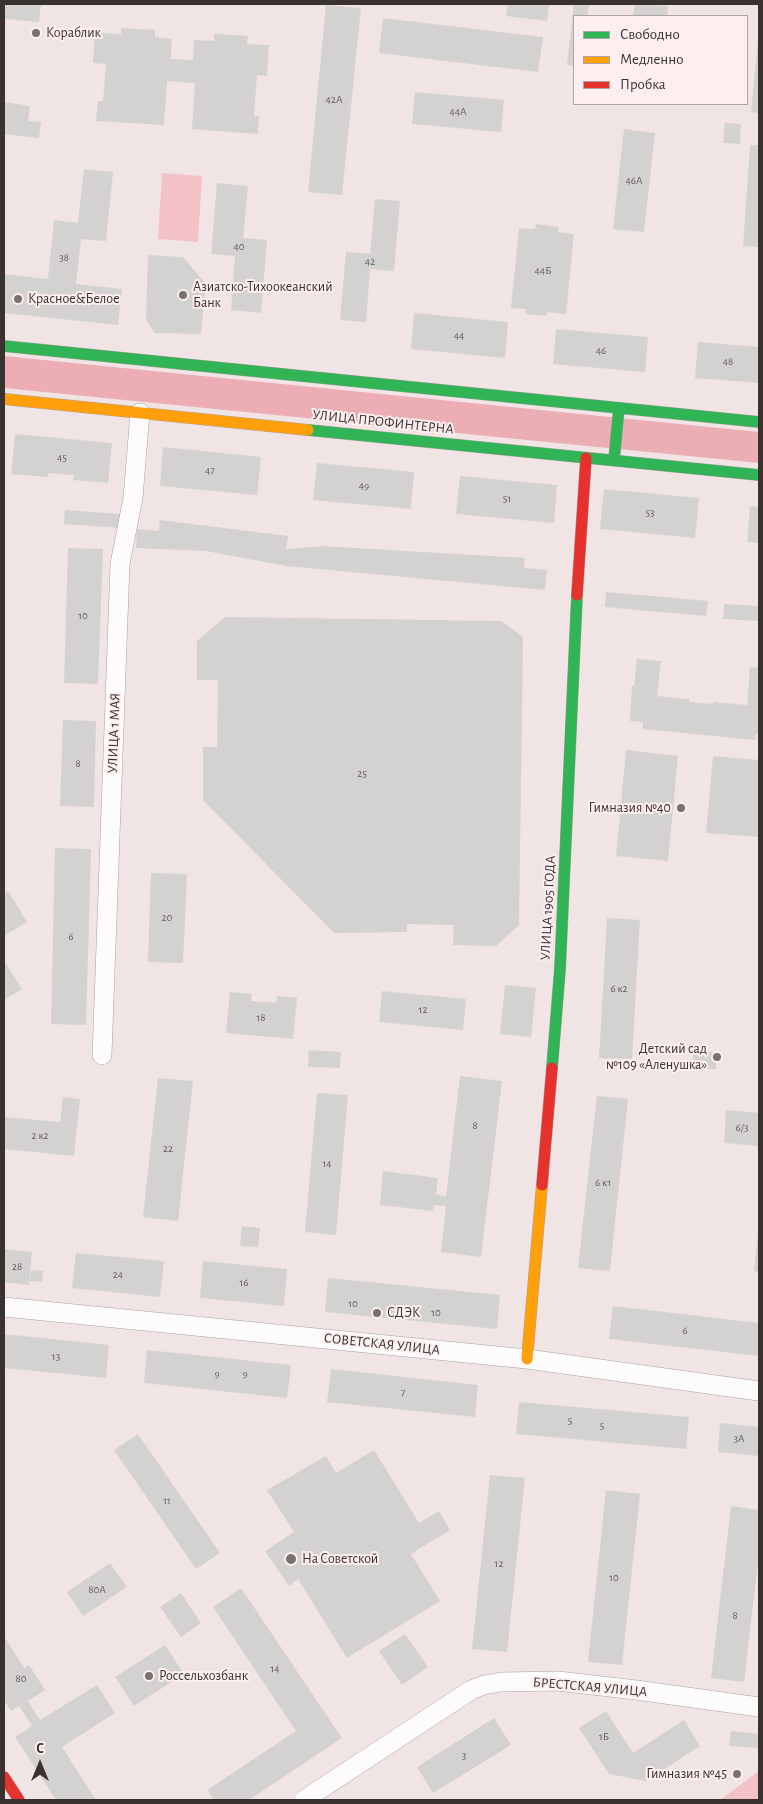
<!DOCTYPE html>
<meta charset="utf-8">
<style>
body{margin:0}
#map{position:relative;width:763px;height:1804px;overflow:hidden;background:#f1e4e5;font-family:"Alegreya Sans",sans-serif}
canvas{display:block}
.frame{position:absolute;inset:0;border:5px solid #3a3131;pointer-events:none}
.legend{position:absolute;left:573px;top:15px;width:175px;height:90px;box-sizing:border-box;background:#fdefef;border:1px solid #afa3a3;margin:0;padding:6px 9px;list-style:none;font-size:15px;color:#3a3131}
.legend li{display:flex;align-items:center;gap:10px;height:25px}
.legend b{width:25px;border:1px solid #afa3a3}
.north{position:absolute;left:15px;top:1739px;width:50px;height:50px;-webkit-text-stroke:4px #fdefef;paint-order:stroke;rotate:0deg;font-size:14px;font-weight:700;line-height:20px;text-align:center;color:#3a3131}
.north::after{content:'';display:block;margin:auto;width:18px;height:22px;background:#3a3131;clip-path:polygon(50% 0,100% 100%,50% 72%,0 100%)}
</style>
<div id="map">
<canvas width="763" height="1804"></canvas>
<div class="frame"></div>
<ul class="legend">
<li><b style="height:6px;background:#30b455"></b>Свободно</li>
<li><b style="height:6px;background:#ff9f0a"></b>Медленно</li>
<li><b style="height:6px;background:#e5322d"></b>Пробка</li>
</ul>
<div class="north">С</div>
</div>
<script>
const g = document.querySelector('canvas').getContext('2d');
g.lineJoin = 'round';
function fillPath(path, color) { g.fillStyle = color; g.fill(path, 'evenodd'); }
const poly = rows => new Path2D(rows.map(r => 'M' + r).join(''));
function strokePath(path, color, width, dash) { g.strokeStyle = color; g.lineWidth = width; g.lineCap = dash ? 'butt' : 'round'; g.setLineDash(dash || []); g.stroke(path); }
function drawText(font, color, halo, rows, align = 'center') {
  g.font = font + ' "Alegreya Sans",sans-serif'; g.lineWidth = 4; g.setLineDash([]); g.textBaseline = 'middle'; g.strokeStyle = halo; g.fillStyle = color; for (const [text, x, y, turn = 0] of rows) {
    g.save(); g.translate(x, y); g.rotate((+turn || 0) * Math.PI / 180); g.textAlign = isNaN(turn) ? turn : align; if (halo) g.strokeText(text, 0, 0); g.fillText(text, 0, 0); g.restore();
  }
}
const green = poly([
 [162,173,202,176,198,242,158,239],
 [759,1771,759,1800,720,1800]
]);
const forest = poly([
 [4,356,759,432,759,463,4,388]
]);
const building = poly([
 [4,4,41,4,39,22,4,19],
 [508,4,549,4,547,21,506,16],
 [574,4,589,5,587,16,574,16,574,66,567,65],
 [635,4,668,6,667,16,633,16],
 [326,5,361,8,342,195,308,192],
 [383,18,543,37,538,72,379,53],
 [121,28,155,30,155,37,172,39,171,59,193,60,194,40,214,41,214,34,248,36,247,44,269,45,267,76,257,75,254,116,259,116,258,134,192,129,195,83,167,81,164,125,96,121,98,101,103,101,106,64,93,63,95,33,121,34],
 [758,41,759,41,759,113,751,112],
 [415,92,504,100,501,132,412,124],
 [4,102,30,106,28,121,41,122,39,138,4,134],
 [725,123,741,124,740,144,723,143],
 [624,129,655,133,644,232,613,229],
 [750,145,759,145,759,247,743,246],
 [84,169,113,172,106,241,81,239,76,284,122,289,118,325,4,313,4,274,48,279,54,220,78,223],
 [217,183,248,186,243,238,267,240,261,313,231,310,235,256,211,254],
 [375,199,400,201,394,271,370,269,366,322,340,320,346,252,370,254],
 [536,224,559,227,558,232,574,234,566,314,547,312,546,316,526,314,526,309,511,308,519,228,535,229],
 [148,255,183,257,206,284,201,334,155,333,146,320],
 [414,313,508,322,505,358,411,349],
 [556,329,648,337,645,372,553,364],
 [698,342,759,347,759,383,695,378],
 [15,434,112,443,108,483,73,480,74,475,48,473,48,477,11,474],
 [163,447,261,457,257,495,160,486],
 [317,463,414,472,411,509,313,500],
 [460,476,557,485,554,523,456,514],
 [604,489,699,498,695,538,600,529],
 [750,506,759,507,759,543,747,542],
 [65,510,121,514,120,528,64,524],
 [160,520,288,536,286,549,322,546,525,558,524,568,547,570,545,590,286,566,206,551,136,548,137,529,159,531],
 [68,548,103,549,98,684,64,683],
 [606,592,708,601,706,616,605,607],
 [724,604,759,606,759,621,723,619],
 [225,617,501,621,523,637,519,925,496,946,453,945,454,925,407,924,407,932,334,933,203,800,203,747,217,747,218,680,197,680,197,641],
 [637,659,661,661,657,696,689,699,689,702,713,704,713,702,747,705,750,667,759,668,759,734,756,734,755,740,643,729,643,722,630,721,632,686,634,686],
 [63,720,96,721,94,807,60,806],
 [626,750,678,756,668,861,616,856],
 [713,756,759,760,759,837,706,833],
 [55,848,91,849,86,1025,51,1024],
 [151,873,187,874,183,963,148,962],
 [8,891,27,922,4,936,4,893],
 [607,918,640,920,632,1059,599,1058],
 [4,961,22,989,4,1000],
 [505,985,536,988,531,1037,500,1034],
 [382,991,466,999,463,1030,379,1022],
 [230,992,252,994,251,1001,276,1003,277,996,297,998,293,1039,226,1033],
 [309,1050,341,1052,340,1068,308,1067],
 [693,1052,716,1052,716,1069,693,1069],
 [460,1076,502,1081,481,1257,441,1252,446,1206,434,1205,433,1211,380,1205,383,1171,438,1178,436,1195,446,1196],
 [158,1078,193,1081,178,1221,143,1217],
 [317,1093,348,1095,336,1235,305,1232],
 [597,1096,628,1099,610,1271,578,1268],
 [63,1097,80,1099,74,1156,4,1149,4,1117,60,1122],
 [726,1110,759,1113,759,1146,724,1143],
 [242,1226,260,1228,258,1247,240,1246],
 [758,1234,759,1234,759,1272,754,1271],
 [4,1249,32,1252,29,1285,4,1282],
 [76,1253,164,1261,160,1297,72,1288],
 [203,1261,287,1269,284,1306,200,1298],
 [31,1270,43,1271,42,1282,30,1281],
 [328,1278,500,1295,497,1329,325,1312],
 [613,1306,759,1323,759,1356,609,1339],
 [4,1334,109,1345,106,1378,4,1368],
 [147,1350,291,1365,287,1398,144,1383],
 [331,1369,478,1385,475,1417,327,1402],
 [519,1402,689,1417,686,1449,516,1434],
 [720,1423,759,1427,759,1456,718,1452],
 [138,1434,220,1553,196,1569,114,1450],
 [374,1450,419,1523,439,1511,450,1530,411,1554,440,1601,347,1658,298,1579,289,1586,265,1551,294,1532,267,1490,326,1456,336,1473],
 [490,1475,525,1478,507,1652,472,1649],
 [606,1490,640,1494,622,1665,588,1662],
 [731,1506,759,1510,759,1554,744,1682,711,1678],
 [110,1563,127,1587,83,1616,67,1592],
 [241,1588,342,1738,249,1800,214,1800,207,1790,296,1731,213,1607],
 [181,1593,201,1623,181,1637,160,1607],
 [405,1634,428,1667,402,1685,379,1651],
 [4,1636,24,1668,29,1665,45,1690,28,1701,40,1720,97,1685,115,1713,62,1747,96,1800,56,1800,15,1737,32,1726,19,1706,11,1711,4,1700],
 [165,1645,184,1674,134,1706,115,1677],
 [606,1711,633,1753,684,1720,700,1746,646,1781,609,1774,579,1728],
 [494,1718,511,1745,433,1793,417,1767],
 [731,1731,759,1734,759,1748,729,1746]
]);
const street = poly([
 [102,1055,120,564,133,498,140,413],
 [4,1307,527,1359,759,1391],
 [304,1800,471,1690,484,1685,501,1682,558,1681,636,1690,759,1707]
]);
const fast = poly([
 [4,346,759,422],
 [308,430,759,475],
 [614,460,619,408],
 [552,1068,560,969,577,595]
]);
const slow = poly([
 [4,399,308,430],
 [527,1359,542,1185]
]);
const jam = poly([
 [577,595,586,458],
 [542,1185,552,1068],
 [4,1777,19,1800]
]);
const markers = [
 [36,33,5,"#7a7070"],
 [183,295,5,"#7a7070"],
 [18,299,5,"#7a7070"],
 [681,808,5,"#7a7070"],
 [717,1057,5,"#7a7070"],
 [377,1313,5,"#7a7070"],
 [291,1559,6,"#7a7070"],
 [149,1676,5,"#7a7070"],
 [737,1774,5,"#7a7070"]
];
const numberNames = [
 ["42А",334,100],
 ["44А",458,112],
 ["46А",634,181],
 ["40",239,247],
 ["38",64,258],
 ["42",370,262],
 ["44Б",543,271],
 ["44",459,336],
 ["46",601,351],
 ["48",728,362],
 ["45",62,458],
 ["47",210,471],
 ["49",364,486],
 ["51",507,499],
 ["53",650,513],
 ["10",83,616],
 ["8",78,764],
 ["25",362,774],
 ["20",167,918],
 ["6",71,937],
 ["6 к2",619,989],
 ["12",423,1010],
 ["18",261,1018],
 ["8",475,1126],
 ["6/3",742,1128],
 ["2 к2",40,1136],
 ["22",168,1149],
 ["14",327,1164],
 ["6 к1",603,1183],
 ["28",17,1267],
 ["24",118,1275],
 ["16",244,1283],
 ["10",353,1304],
 ["10",436,1313],
 ["6",685,1331],
 ["13",56,1357],
 ["9",217,1374],
 ["9",245,1374],
 ["7",403,1393],
 ["5",570,1421],
 ["5",602,1426],
 ["3А",739,1439],
 ["11",167,1501],
 ["12",499,1564],
 ["10",614,1578],
 ["80А",97,1590],
 ["8",735,1616],
 ["14",275,1669],
 ["80",21,1679],
 ["1Б",604,1737],
 ["3",464,1756]
];
const poiNames = [
 ["Кораблик",46,33],
 ["Азиатско-Тихоокеанский",193,287],
 ["Банк",193,303],
 ["Красное&Белое",28,299],
 ["Гимназия №40",671,808,"right"],
 ["Детский сад",707,1049,"right"],
 ["№109 «Аленушка»",707,1065,"right"],
 ["СДЭК",387,1313],
 ["На Советской",302,1559],
 ["Россельхозбанк",159,1676],
 ["Гимназия №45",727,1774,"right"]
];
const streetNames = [
 ["УЛИЦА ПРОФИНТЕРНА",383,422,6],
 ["УЛИЦА 1 МАЯ",114,733,-88],
 ["УЛИЦА 1905 ГОДА",548,908,-87],
 ["СОВЕТСКАЯ УЛИЦА",382,1344,6],
 ["БРЕСТСКАЯ УЛИЦА",590,1687,5]
];
fillPath(green, '#f3c2c7');
fillPath(forest, '#ecadb5');
fillPath(building, '#d4d2d0');
strokePath(street, '#aba1a2', 20);
strokePath(fast, '#aba1a2', 12);
strokePath(slow, '#aba1a2', 12);
strokePath(jam, '#aba1a2', 12);
strokePath(street, '#fdfbfb', 19);
strokePath(fast, '#30b455', 11);
strokePath(slow, '#ff9f0a', 11);
strokePath(jam, '#e5322d', 11);
for (const [x, y, r, color] of markers) { const dot = new Path2D(); dot.arc(x, y, r, 0, 2 * Math.PI); g.fillStyle = color; g.fill(dot); strokePath(dot, '#fdefef', 2); }
drawText('11px', '#605959', null, numberNames);
drawText('14px', '#3a3131', '#fdefef', poiNames, 'left');
drawText('14px', '#3a3131', '#fdefef', streetNames);
</script>
